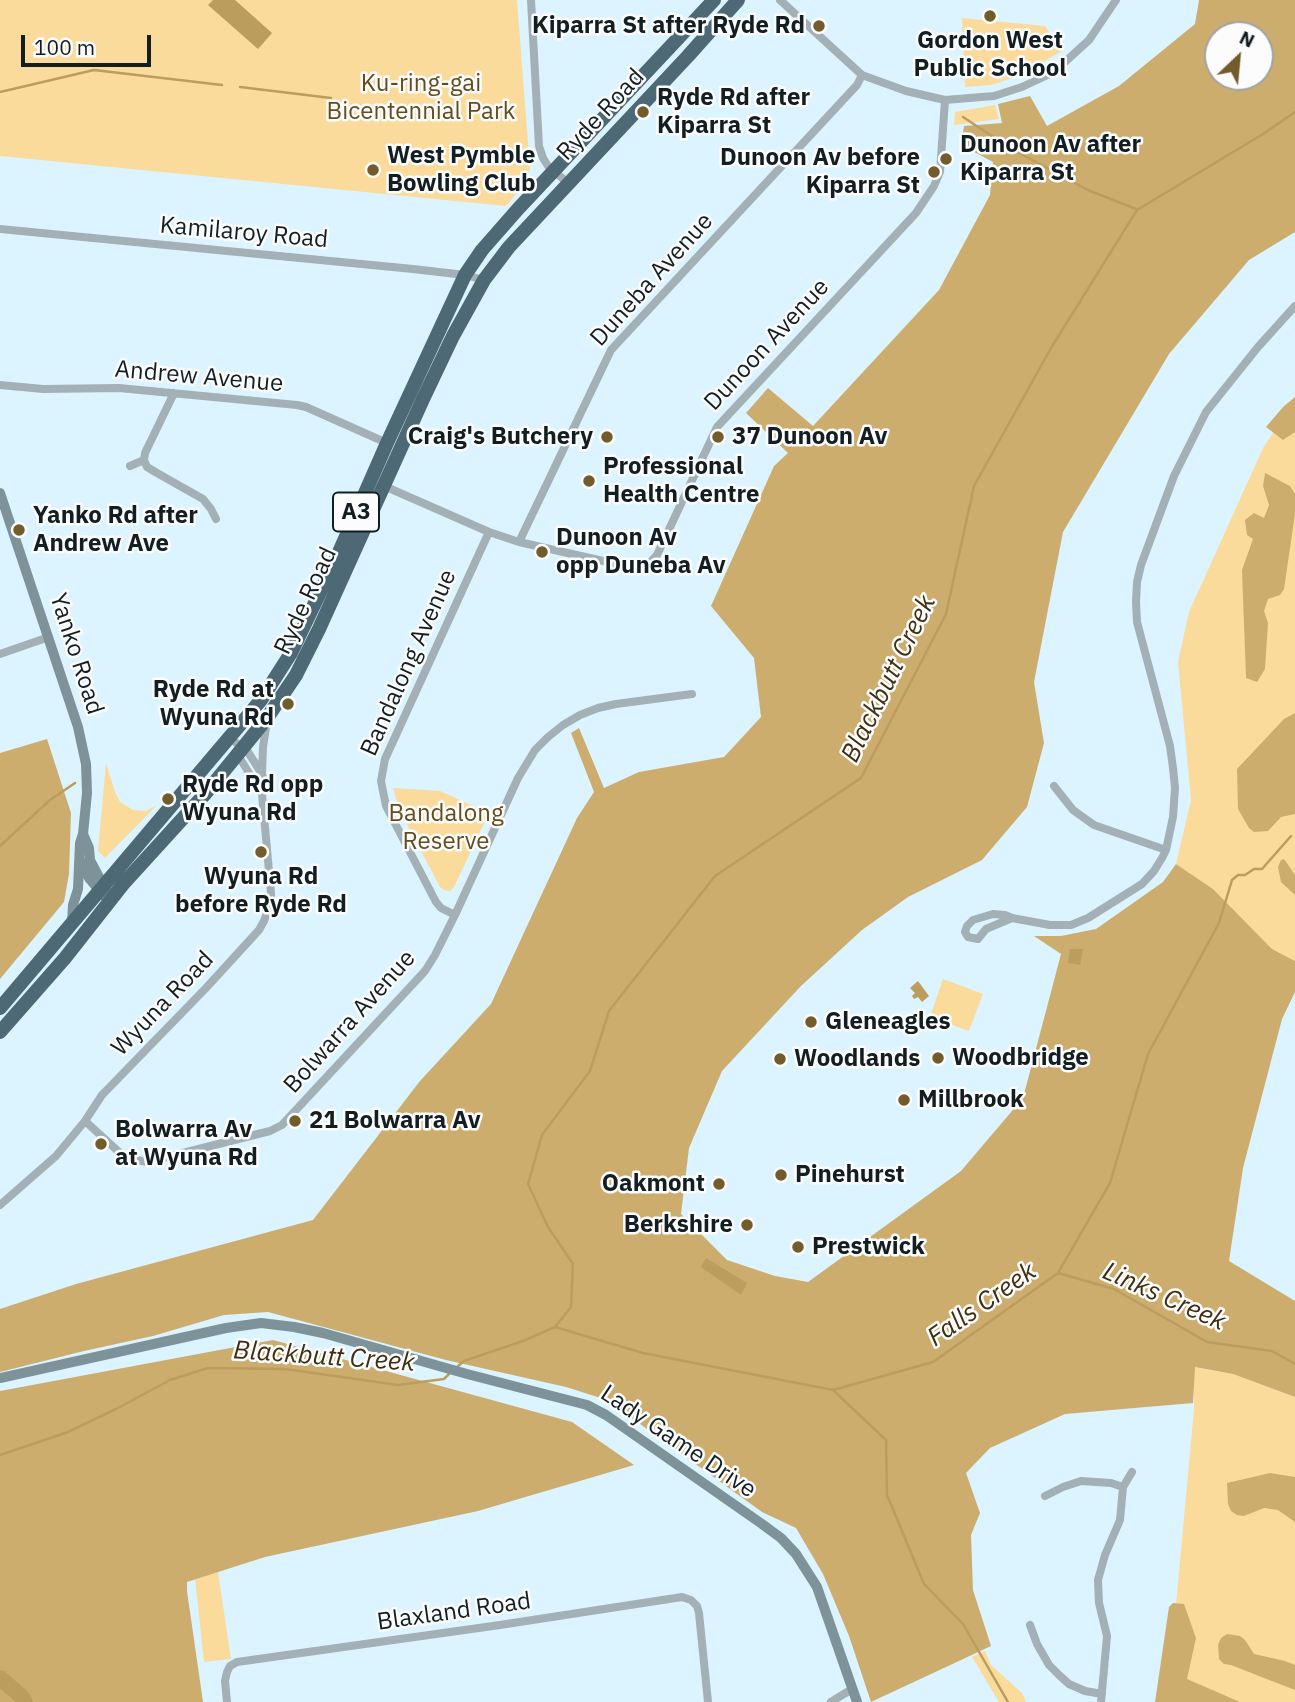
<!DOCTYPE html>
<style>
body{margin:0}
#map{position:relative;width:1295px;height:1702px;overflow:hidden;background:#dbf4ff;font-family:"IBM Plex Sans",sans-serif}
canvas{display:block}
.north{position:absolute;left:1204px;top:21px;width:70px;height:70px;box-sizing:border-box;background:#fcfcfc;border:2px solid #9ea3a5;border-radius:50%;rotate:26deg;font-size:19px;font-weight:700;line-height:28px;text-align:center;color:#121e22}
.north::after{content:'';display:block;margin:auto;width:24px;height:32px;background:#725c2c;clip-path:polygon(50% 0,100% 100%,50% 72%,0 100%)}
.scale{position:absolute;left:21px;top:35px;width:130px;height:32px;box-sizing:border-box;border:4px solid #121e22;border-top:0;padding-left:9px;font-size:21px;line-height:24px;white-space:nowrap;color:#121e22;-webkit-text-stroke:5px #fcfcfc;paint-order:stroke}
</style>
<div id="map">
<canvas width="1295" height="1702"></canvas>
<div class="north">N</div>
<div class="scale">100 m</div>
</div>
<script>
const g = document.querySelector('canvas').getContext('2d');
g.lineJoin = 'round';
function fillPath(path, color) { g.fillStyle = color; g.fill(path, 'evenodd'); }
const poly = rows => new Path2D(rows.map(r => 'M' + r).join(''));
function strokePath(path, color, width, dash) { g.strokeStyle = color; g.lineWidth = width; g.lineCap = dash ? 'butt' : 'round'; g.setLineDash(dash || []); g.stroke(path); }
function drawText(font, color, halo, rows, align = 'center') {
  g.font = font + ' "IBM Plex Sans",sans-serif'; g.lineWidth = 5; g.setLineDash([]); g.textBaseline = 'middle'; g.strokeStyle = halo; g.fillStyle = color; for (const [text, x, y, turn = 0] of rows) {
    g.save(); g.translate(x, y); g.rotate((+turn || 0) * Math.PI / 180); g.textAlign = isNaN(turn) ? turn : align; if (halo) g.strokeText(text, 0, 0); g.fillText(text, 0, 0); g.restore();
  }
}
const green = poly([
 [0,0,517,0,530,169,528,174,520,190,506,206,0,156],
 [962,18,1045,26,1062,51,1019,76,991,85,965,87],
 [995,105,999,119,954,125,955,112],
 [1295,400,1295,961,1272,949,1213,889,1176,864,1191,800,1178,662,1189,612,1263,448],
 [106,763,115,792,120,802,133,810,146,811,157,805,105,858,98,851],
 [393,788,440,791,489,813,454,887,450,891,444,890,440,887,398,807],
 [943,979,983,994,969,1031,930,1017],
 [1194,1367,1233,1374,1295,1397,1295,1702,1167,1702,1194,1409],
 [218,1572,231,1659,204,1662,195,1578],
 [985,1651,991,1665,1022,1693,1026,1702,999,1702,972,1657]
]);
const forest = poly([
 [1199,0,1295,0,1295,232,1249,260,1169,354,1063,532,1034,682,1044,743,1027,807,982,860,908,897,862,930,801,986,722,1071,689,1148,681,1214,727,1260,775,1276,808,1282,961,1171,1023,1098,1061,954,1034,936,1061,936,1096,929,1163,882,1176,864,1213,889,1272,949,1295,961,1295,992,1282,1019,1243,1168,1229,1261,1295,1301,1295,1397,1233,1374,1195,1367,1193,1403,1065,1414,990,1448,966,1473,980,1513,971,1535,973,1590,991,1646,871,1702,849,1636,823,1574,796,1528,762,1512,607,1400,566,1387,446,1360,268,1312,224,1315,153,1336,84,1351,0,1372,0,1309,76,1284,313,1220,420,1081,491,1004,577,818,594,792,571,733,579,728,604,788,639,772,724,757,761,717,754,658,711,606,774,466,788,453,746,413,768,388,813,426,939,290,990,195,993,162,961,145,964,126,1002,123,998,104,1030,96,1047,126,1119,86,1195,24],
 [1218,35,1260,35,1260,77,1218,77],
 [1295,397,1295,432,1283,440,1266,427,1283,407],
 [1265,473,1290,486,1295,494,1295,514,1284,589,1280,595,1268,599,1264,611,1268,623,1265,669,1257,682,1246,678,1242,570,1253,539,1247,535,1245,520,1254,513,1264,518,1269,505,1263,486],
 [1295,713,1295,814,1281,817,1268,831,1254,832,1249,828,1238,809,1237,769,1284,719],
 [47,739,71,813,69,874,64,902,0,979,0,753],
 [1284,859,1295,875,1295,895,1281,882,1278,867,1281,860],
 [273,1340,572,1422,634,1465,478,1511,265,1557,187,1582,187,1591,203,1702,27,1702,23,1698,24,1702,0,1702,0,1391],
 [1270,1473,1295,1477,1295,1522,1278,1510,1264,1508,1244,1516,1237,1515,1231,1511,1228,1504,1227,1483],
 [1173,1603,1184,1604,1196,1638,1187,1679,1240,1702,1155,1702,1169,1607],
 [1227,1634,1240,1636,1245,1640,1254,1654,1285,1661,1295,1665,1295,1690,1231,1665,1224,1664,1219,1659,1218,1645,1221,1638]
]);
const water = poly([
 [213,0,235,0,272,33,258,49,208,5],
 [1070,949,1083,949,1080,965,1068,963],
 [918,981,929,996,922,1002,918,997,914,999,912,996,915,993,910,988],
 [706,1258,747,1283,741,1295,701,1267]
]);
const stream = poly([
 [240,87,331,98],
 [0,92,94,70,222,85],
 [963,117,1010,148,1088,190,1136,209],
 [0,846,50,800,75,783],
 [1058,1273,1114,1289,1207,1342,1272,1351,1295,1364],
 [555,1327,643,1353,833,1390,933,1362,1058,1273,1110,1183,1148,1054,1219,923,1232,880,1238,875,1245,875,1254,869,1262,869,1291,836],
 [458,1366,464,1361,523,1341,555,1327,571,1307,573,1264,548,1227,528,1184,542,1135,590,1071,609,1011,715,876,861,778,946,614,974,486,1051,348,1137,210,1263,134,1295,112],
 [834,1391,886,1440,887,1495,924,1584,963,1624,1008,1702],
 [0,1455,68,1432,116,1409,170,1380,208,1368,285,1369,398,1385,444,1379,450,1373]
]);
const river = poly([
 [0,1678,20,1695,25,1702]
]);
const street = poly([
 [531,0,539,146,543,158,548,166,568,183],
 [780,0,862,75,906,91,945,100,994,96,1022,87,1054,72,1089,40,1116,0],
 [0,229,413,269,465,275,484,280],
 [0,385,43,389,119,388,297,405,306,407,387,443],
 [174,393,145,453,144,460,147,467,157,473,203,499,211,509,216,519],
 [130,466,144,460],
 [384,486,489,532,519,542,634,568,647,566,657,555,717,427,916,213,934,186,940,172,945,100],
 [519,542,611,350,844,99,857,85,862,75],
 [0,654,49,637],
 [236,752,262,794],
 [262,774,263,747,267,721],
 [1054,786,1073,810,1094,825,1166,850],
 [455,915,441,908,436,902,386,806,381,781,385,759,489,532],
 [1012,918,986,929,978,939,968,937,965,932,967,926,973,920,993,914,1005,915,1012,918,1050,925,1071,925,1088,918,1142,884,1154,871,1162,858,1166,850,1173,817,1175,788,1173,768,1170,746,1137,622,1136,602,1137,582,1141,565,1174,476,1206,412,1258,347,1295,306],
 [85,1121,120,1153,128,1158,147,1162,270,1131,282,1125,425,971,435,955,455,915,518,778,535,750,548,737,563,725,580,715,598,708,616,704,692,694],
 [0,1205,56,1156,85,1121,102,1095,206,988,259,930,264,921,271,902,271,893,262,794,265,787,262,774,248,752,230,738],
 [1045,1496,1063,1487,1081,1481,1111,1483,1123,1487],
 [1030,1625,1037,1644,1049,1665,1059,1675,1069,1684,1085,1691,1102,1694],
 [227,1702,225,1681,227,1672,230,1666,237,1662,500,1625,682,1597,691,1600,697,1606,699,1613,708,1702],
 [831,1702,852,1689],
 [1101,1702,1107,1636,1099,1603,1098,1580,1105,1555,1120,1520,1123,1487,1132,1472]
]);
const secondary = poly([
 [0,493,78,727,86,764,87,793,83,834,80,843,78,889,73,905,72,922],
 [83,834,89,848,90,860,107,892],
 [80,860,89,878,104,896],
 [0,1378,226,1328,261,1323,294,1327,323,1333,467,1374,587,1405,606,1415,762,1524,781,1538,796,1554,817,1587,857,1702]
]);
const highway = poly([
 [0,1008,261,700,291,653,336,559,387,443,465,275,482,250,518,209,714,0],
 [0,1032,65,958,124,883,205,794,237,755,267,718,296,675,319,629,423,399,453,336,484,280,509,247,688,56,738,0]
]);
const markers = [
 [990,16,7,"#725c2c"],
 [819,26,7,"#725c2c"],
 [643,112,7,"#725c2c"],
 [946,159,7,"#725c2c"],
 [373,170,7,"#725c2c"],
 [934,172,7,"#725c2c"],
 [607,437,7,"#725c2c"],
 [718,437,7,"#725c2c"],
 [589,481,7,"#725c2c"],
 [19,530,7,"#725c2c"],
 [542,552,7,"#725c2c"],
 [288,704,7,"#725c2c"],
 [168,799,7,"#725c2c"],
 [261,852,7,"#725c2c"],
 [811,1022,7,"#725c2c"],
 [938,1058,7,"#725c2c"],
 [780,1059,7,"#725c2c"],
 [904,1100,7,"#725c2c"],
 [295,1121,7,"#725c2c"],
 [101,1144,7,"#725c2c"],
 [781,1175,7,"#725c2c"],
 [719,1184,7,"#725c2c"],
 [747,1225,7,"#725c2c"],
 [798,1247,7,"#725c2c"]
];
const shields = [
 [356,512,46]
];
const shieldNames = [
 ["A3",356,512]
];
const poiNames = [
 ["Kiparra St after Ryde Rd",805,26,"right"],
 ["Gordon West",990,41,"center"],
 ["Public School",990,69,"center"],
 ["Ryde Rd after",657,98],
 ["Kiparra St",657,126],
 ["Dunoon Av after",960,145],
 ["Kiparra St",960,173],
 ["West Pymble",387,156],
 ["Bowling Club",387,184],
 ["Dunoon Av before",920,158,"right"],
 ["Kiparra St",920,186,"right"],
 ["Craig's Butchery",593,437,"right"],
 ["37 Dunoon Av",732,437],
 ["Professional",603,467],
 ["Health Centre",603,495],
 ["Yanko Rd after",33,516],
 ["Andrew Ave",33,544],
 ["Dunoon Av",556,538],
 ["opp Duneba Av",556,566],
 ["Ryde Rd at",274,690,"right"],
 ["Wyuna Rd",274,718,"right"],
 ["Ryde Rd opp",182,785],
 ["Wyuna Rd",182,813],
 ["Wyuna Rd",261,877,"center"],
 ["before Ryde Rd",261,905,"center"],
 ["Gleneagles",825,1022],
 ["Woodbridge",952,1058],
 ["Woodlands",794,1059],
 ["Millbrook",918,1100],
 ["21 Bolwarra Av",309,1121],
 ["Bolwarra Av",115,1130],
 ["at Wyuna Rd",115,1158],
 ["Pinehurst",795,1175],
 ["Oakmont",705,1184,"right"],
 ["Berkshire",733,1225,"right"],
 ["Prestwick",812,1247]
];
const parkNames = [
 ["Ku-ring-gai",421,84],
 ["Bicentennial Park",421,112],
 ["Bandalong",446,814],
 ["Reserve",446,842]
];
const streetNames = [
 ["Ryde Road",601,115,-47],
 ["Kamilaroy Road",244,233,5],
 ["Duneba Avenue",652,280,-48],
 ["Dunoon Avenue",767,345,-47],
 ["Andrew Avenue",199,377,5],
 ["Ryde Road",306,601,-65],
 ["Yanko Road",76,654,72],
 ["Bandalong Avenue",409,663,-66],
 ["Wyuna Road",163,1004,-46],
 ["Bolwarra Avenue",350,1022,-48],
 ["Lady Game Drive",678,1442,34],
 ["Blaxland Road",454,1612,-8]
];
const waterNames = [
 ["Blackbutt Creek",889,679,-64],
 ["Links Creek",1164,1297,24],
 ["Falls Creek",982,1305,-35],
 ["Blackbutt Creek",324,1357,4]
];
fillPath(green, '#fadb9c');
fillPath(forest, '#ccad6e');
fillPath(water, '#bb9d5e');
strokePath(stream, '#bb9d5e', 2.5);
strokePath(river, '#bb9d5e', 16);
strokePath(street, '#a3b0b6', 8);
strokePath(secondary, '#7e929a', 10);
strokePath(highway, '#4d6975', 14);
for (const [x, y, r, color] of markers) { const dot = new Path2D(); dot.arc(x, y, r, 0, 2 * Math.PI); g.fillStyle = color; g.fill(dot); strokePath(dot, '#fcfcfc', 2.5); }
for (const [x, y, w] of shields) { const box = new Path2D(); box.roundRect(x - w / 2, y - 19.5, w, 39, 5); g.fillStyle = '#fcfcfc'; g.fill(box); strokePath(box, '#121e22', 2); }
drawText('bold 23px', '#121e22', null, shieldNames);
drawText('bold 24px', '#121e22', '#fcfcfc', poiNames, 'left');
drawText('24px', '#634d1d', '#fcfcfc', parkNames);
drawText('24px', '#121e22', '#fcfcfc', streetNames);
drawText('italic 26px', '#3c2f12', '#fcfcfc', waterNames);
</script>
